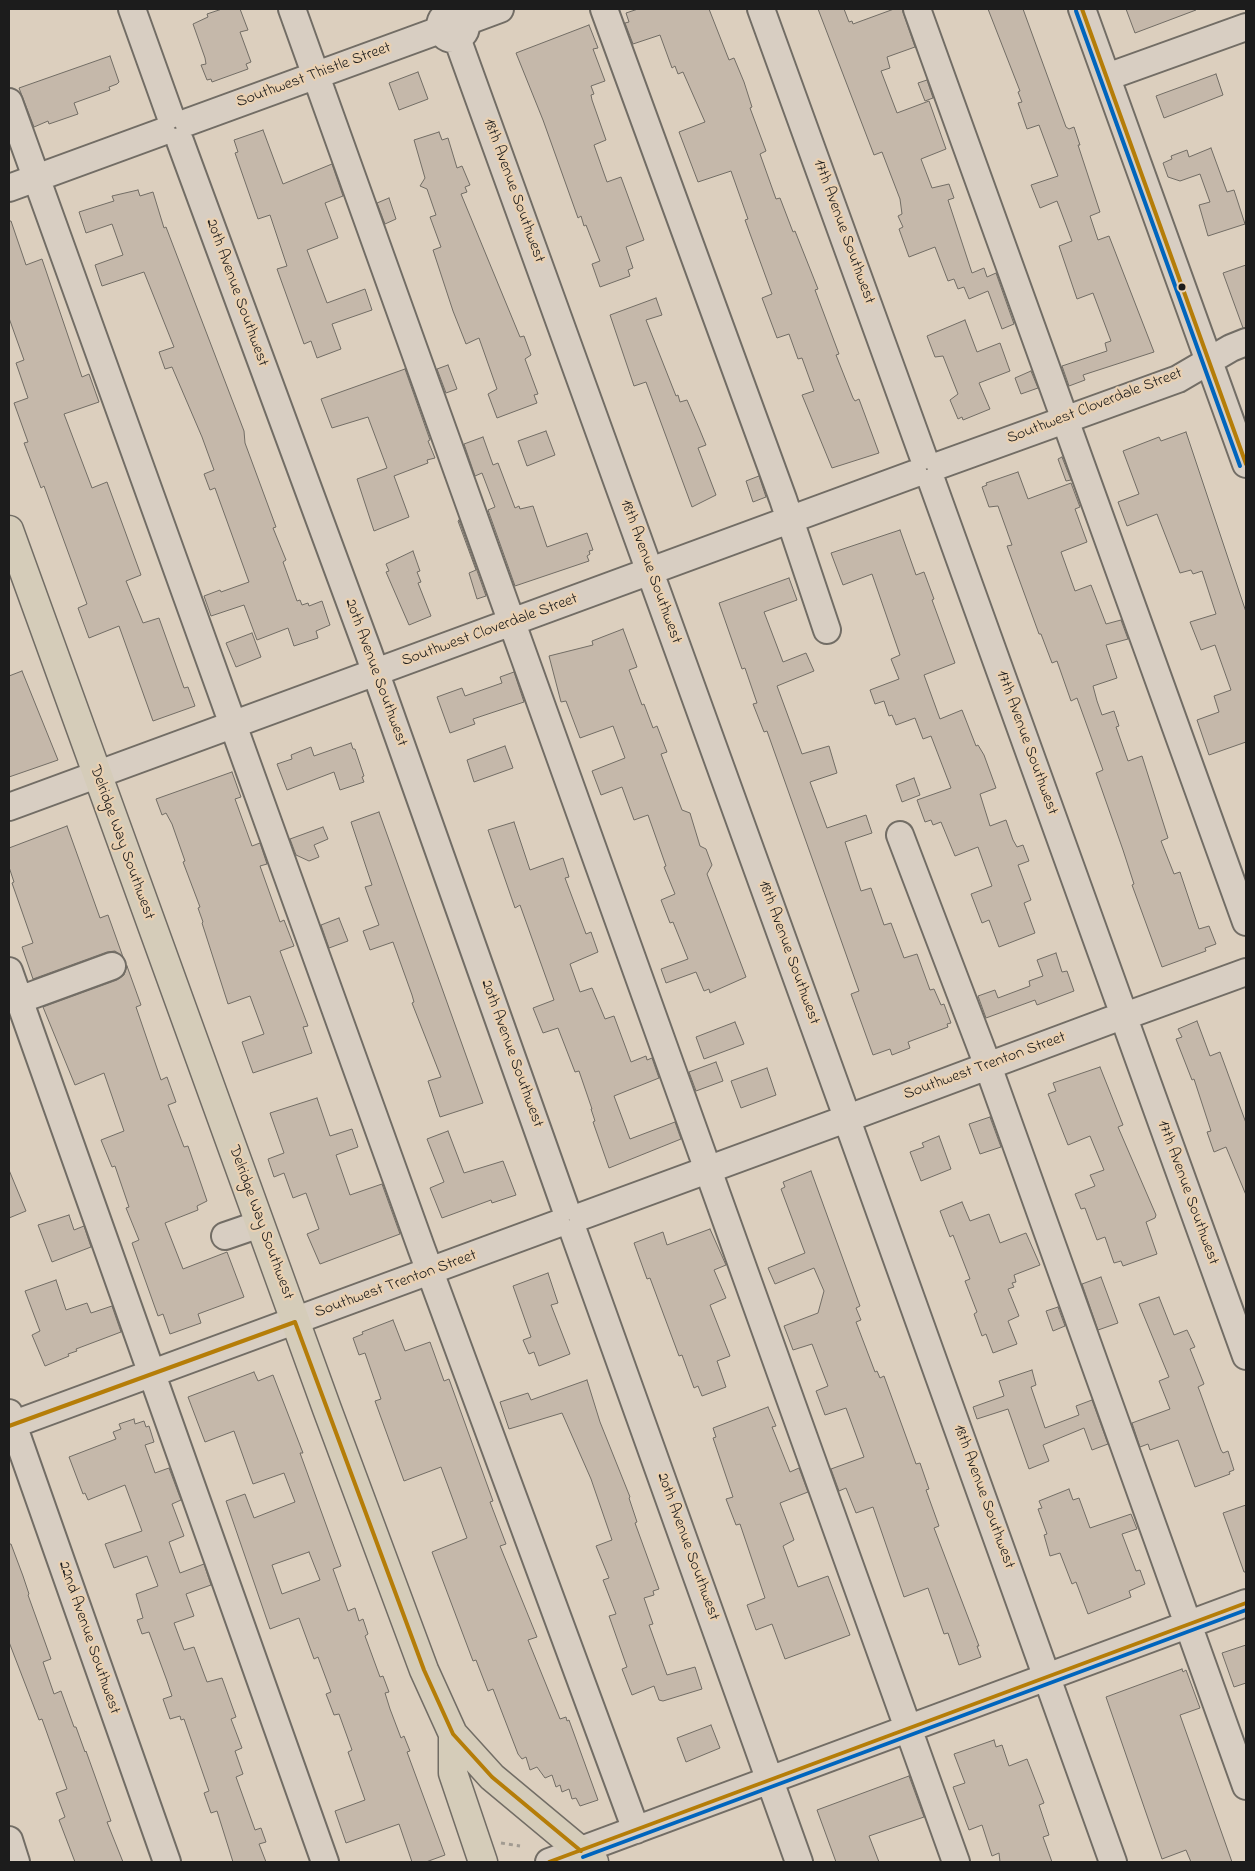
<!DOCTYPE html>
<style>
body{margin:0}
#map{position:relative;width:1255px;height:1871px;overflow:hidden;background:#dccfbe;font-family:"Indie Flower",sans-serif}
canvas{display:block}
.frame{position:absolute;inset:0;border:10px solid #1c1c1c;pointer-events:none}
</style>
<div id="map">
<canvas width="1255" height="1871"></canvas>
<div class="frame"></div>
</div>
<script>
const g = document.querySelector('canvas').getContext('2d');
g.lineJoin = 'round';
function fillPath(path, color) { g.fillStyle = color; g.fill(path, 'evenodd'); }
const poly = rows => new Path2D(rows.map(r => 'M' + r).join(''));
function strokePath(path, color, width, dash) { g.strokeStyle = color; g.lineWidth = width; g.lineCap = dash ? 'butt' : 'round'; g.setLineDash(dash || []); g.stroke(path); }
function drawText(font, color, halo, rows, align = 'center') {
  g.font = font + ' "Indie Flower",sans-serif'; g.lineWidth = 4.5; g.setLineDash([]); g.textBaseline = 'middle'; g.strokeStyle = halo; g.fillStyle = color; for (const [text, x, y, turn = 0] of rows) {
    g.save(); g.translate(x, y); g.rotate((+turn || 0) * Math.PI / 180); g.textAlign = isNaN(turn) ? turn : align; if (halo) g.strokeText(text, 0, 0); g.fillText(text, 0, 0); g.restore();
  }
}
const building = poly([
 [222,9,240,9,248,30,240,32,251,62,246,64,248,69,212,82,211,79,207,80,201,65,206,64,205,58,193,24,208,17,207,14,222,9],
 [638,9,709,9,729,60,734,58,744,82,752,107,750,108,766,151,760,154,776,199,780,198,793,232,795,231,818,289,815,290,839,354,836,355,853,398,855,401,859,399,879,453,832,468,802,395,814,391,802,358,798,359,789,334,777,338,762,298,772,294,745,220,748,219,731,171,698,182,679,132,705,122,683,72,678,74,675,66,672,68,660,35,633,44,625,23,629,22,626,13,638,9],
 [818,9,844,9,849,22,852,21,853,24,894,9,902,9,915,47,887,57,890,68,881,71,897,113,929,101,946,149,921,159,932,188,949,184,954,198,948,200,972,273,984,268,987,277,996,273,1014,324,1002,329,988,291,969,299,964,287,958,289,954,279,948,281,935,247,909,257,899,229,903,227,898,216,902,214,900,199,882,152,874,155,818,9],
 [988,9,1023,9,1066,127,1069,129,1074,127,1080,145,1078,145,1100,212,1090,216,1098,240,1109,236,1154,352,1083,375,1085,380,1069,386,1062,366,1107,351,1105,343,1111,341,1093,293,1077,299,1059,246,1072,241,1057,201,1040,208,1031,185,1058,176,1039,125,1027,129,1018,103,1022,102,1018,92,1020,91,988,9],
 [1126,9,1196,9,1196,10,1135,33,1126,9],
 [589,25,598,48,593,49,605,81,591,86,594,94,591,95,592,100,606,140,594,145,607,182,621,177,644,240,626,247,633,268,628,270,630,276,600,287,592,264,600,261,586,225,584,226,581,216,578,218,543,120,516,53,589,25],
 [110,56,119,82,117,84,109,87,110,90,74,103,78,114,49,124,48,121,34,127,19,88,110,56],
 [418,72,428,99,399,110,389,83,418,72],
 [1216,74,1223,95,1164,118,1156,96,1216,74],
 [927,80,933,98,925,101,918,83,927,80],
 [263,130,283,184,332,164,343,196,325,203,338,238,307,250,327,303,365,289,372,310,332,324,341,349,317,358,311,341,304,344,277,269,287,266,270,215,258,219,235,153,238,152,234,140,263,130],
 [439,132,442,140,448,138,457,168,462,166,470,185,465,187,467,192,461,194,520,337,524,336,531,355,525,359,538,394,534,395,537,403,497,418,488,394,497,389,479,338,466,344,453,311,433,250,441,247,430,217,436,215,427,189,420,186,425,178,414,140,439,132],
 [1211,148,1227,192,1234,190,1245,224,1208,236,1199,205,1210,202,1200,174,1180,181,1168,177,1163,163,1172,159,1171,156,1187,150,1189,157,1211,148],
 [138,190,140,196,153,192,164,228,166,227,244,431,245,443,276,527,273,528,286,560,283,562,297,601,300,600,302,605,308,603,309,606,322,601,330,625,316,631,318,638,294,646,288,628,257,640,244,605,211,616,204,596,220,590,221,592,249,582,215,488,210,490,204,474,214,470,202,437,172,367,165,369,159,352,174,347,144,272,102,286,95,265,123,255,112,224,86,233,79,212,114,201,112,196,138,190],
 [389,198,396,219,385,224,377,203,389,198],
 [9,221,11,221,26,265,42,259,82,377,89,374,99,402,64,414,92,488,107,482,141,575,126,581,143,623,159,618,184,688,188,687,195,706,153,721,119,626,89,638,78,608,87,604,44,486,41,488,24,443,28,442,14,403,28,398,16,363,24,360,9,318,9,221],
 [1246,265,1246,327,1243,328,1223,273,1246,265],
 [656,298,662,315,646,320,676,396,678,395,680,402,687,400,699,428,706,445,698,448,716,495,692,507,646,382,634,386,610,315,656,298],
 [965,320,977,352,1000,343,1010,371,979,383,990,409,963,420,962,417,958,419,950,400,958,394,943,356,935,357,927,336,965,320],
 [448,365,457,389,446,393,437,369,448,365],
 [405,369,430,440,428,441,435,458,427,460,428,463,394,476,409,517,374,531,357,479,387,468,368,417,332,428,321,399,405,369],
 [1031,371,1038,388,1021,394,1015,378,1031,371],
 [546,431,555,455,527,466,518,441,546,431],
 [1186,432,1246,612,1246,742,1209,755,1197,720,1219,712,1214,696,1231,690,1215,645,1201,650,1190,622,1216,614,1202,571,1193,574,1191,570,1180,573,1157,514,1127,526,1118,502,1139,494,1123,451,1159,437,1161,441,1186,432],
 [483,437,493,465,498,463,515,508,519,506,520,509,533,506,547,547,587,533,593,550,589,551,590,554,587,556,589,561,515,586,488,510,495,507,482,473,475,476,464,444,483,437],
 [1062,457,1071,480,1066,481,1058,459,1062,457],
 [1018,472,1028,499,1071,483,1080,507,1075,509,1087,542,1061,552,1075,591,1091,585,1106,624,1121,620,1128,639,1106,645,1117,678,1093,686,1097,701,1102,715,1114,711,1119,726,1116,727,1128,761,1142,756,1168,838,1161,841,1174,874,1180,872,1199,929,1209,926,1216,944,1205,948,1206,951,1162,967,1132,885,1134,884,1123,850,1096,773,1103,770,1077,698,1071,701,1057,661,1052,663,1041,634,1039,634,1007,546,1012,545,998,506,989,507,982,487,987,485,986,483,1018,472],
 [759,476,766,497,753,502,746,481,759,476],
 [459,520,486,596,477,599,469,573,476,570,458,521,459,520],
 [900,530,916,575,924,572,934,599,932,600,955,663,924,675,940,719,962,710,976,746,978,745,984,755,996,788,980,794,990,826,1006,820,1013,840,1017,847,1023,845,1029,861,1018,865,1031,900,1024,903,1035,933,999,947,989,920,982,923,971,894,992,886,978,847,955,856,941,822,933,825,931,820,925,822,917,800,951,788,931,736,923,739,915,718,896,725,892,715,889,716,884,701,875,704,870,690,899,679,891,659,900,655,872,574,843,585,831,553,900,530],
 [413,551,420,571,417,572,421,582,418,583,431,616,409,625,386,572,389,571,386,564,413,551],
 [789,578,797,600,764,612,783,662,806,653,814,671,777,686,802,754,829,746,837,773,810,782,827,828,866,815,872,833,845,842,861,891,871,888,884,925,891,923,904,958,917,954,930,990,934,989,941,1005,944,1004,951,1023,947,1024,948,1027,908,1042,910,1048,892,1055,890,1049,873,1055,851,994,859,991,767,731,764,732,753,704,757,703,745,668,742,669,719,603,789,578],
 [623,629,637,667,629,670,642,705,644,704,653,728,657,726,667,752,661,754,682,810,690,813,700,846,706,849,712,865,707,874,746,977,710,993,709,989,704,991,696,972,666,983,661,969,688,959,673,922,670,923,661,900,675,894,664,867,666,866,648,815,634,820,622,787,601,795,592,771,625,758,613,726,580,738,566,701,561,702,549,656,593,645,592,641,623,629],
 [252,633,261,657,236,667,226,643,252,633],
 [22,671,58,760,9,777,9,676,22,671],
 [514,672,524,702,473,719,475,724,450,733,437,697,462,688,465,696,502,683,500,677,514,672],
 [351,743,353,749,355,749,364,776,362,777,364,782,340,790,334,772,287,790,277,764,292,759,291,755,311,747,314,756,351,743],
 [505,746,513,768,474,782,467,760,505,746],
 [232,772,241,797,235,799,252,846,260,843,267,864,260,866,280,922,284,920,294,946,280,951,308,1026,303,1027,312,1053,253,1073,242,1042,264,1034,250,996,228,1004,202,923,203,922,198,908,200,907,183,862,185,861,172,824,166,813,162,815,156,799,232,772],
 [914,778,920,795,902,802,896,785,914,778],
 [379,812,483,1103,440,1117,428,1081,441,1077,412,1003,414,1002,412,995,393,942,370,950,363,931,379,925,365,887,372,885,351,822,379,812],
 [514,822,530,870,563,858,569,877,565,878,586,934,591,932,598,952,570,964,580,992,592,988,605,1019,614,1016,631,1062,646,1056,647,1060,652,1058,659,1078,614,1096,630,1139,675,1122,681,1139,609,1168,593,1122,595,1121,591,1109,592,1109,579,1071,575,1072,558,1028,543,1033,533,1008,554,1000,520,905,515,908,488,830,514,822],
 [67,826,100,918,108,915,123,957,115,951,107,952,33,979,22,947,33,943,12,883,14,882,9,867,9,848,67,826],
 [323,827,328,839,314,845,319,857,309,861,296,855,290,839,323,827],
 [339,918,348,941,329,948,321,925,339,918],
 [1056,953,1062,972,1067,971,1074,991,1037,1005,1035,1000,986,1018,978,996,995,990,998,998,1030,986,1029,981,1043,976,1037,960,1056,953],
 [127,966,141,1005,136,1007,161,1080,167,1077,176,1102,168,1105,184,1147,188,1146,207,1201,197,1206,198,1210,165,1223,183,1269,227,1252,244,1297,198,1314,201,1323,170,1334,163,1314,158,1316,132,1243,139,1240,126,1208,129,1207,115,1166,112,1167,101,1140,124,1131,104,1073,75,1085,43,1007,117,980,124,975,127,966],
 [1197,1021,1210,1056,1220,1052,1246,1123,1246,1195,1226,1147,1214,1152,1207,1132,1211,1131,1194,1079,1192,1080,1176,1039,1182,1037,1178,1029,1197,1021],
 [735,1022,744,1044,704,1059,696,1037,735,1022],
 [716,1062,723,1081,696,1091,689,1072,716,1062],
 [1100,1067,1123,1125,1118,1127,1156,1215,1155,1218,1146,1222,1157,1254,1123,1266,1121,1261,1114,1263,1105,1237,1097,1240,1085,1208,1081,1209,1075,1194,1095,1186,1090,1175,1104,1170,1090,1136,1068,1145,1048,1094,1056,1091,1053,1083,1100,1067],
 [767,1068,776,1095,741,1108,731,1081,767,1068],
 [317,1098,330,1136,352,1129,358,1147,336,1155,350,1195,382,1184,400,1234,320,1264,307,1234,319,1229,306,1193,293,1198,284,1173,274,1177,268,1159,284,1153,270,1113,317,1098],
 [990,1117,1001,1147,980,1154,969,1124,990,1117],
 [448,1131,464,1173,503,1161,516,1195,492,1203,491,1200,442,1218,430,1188,444,1182,427,1139,448,1131],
 [939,1136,951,1169,921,1181,910,1152,924,1147,922,1143,939,1136],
 [9,1170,26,1211,9,1218,9,1170],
 [811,1171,860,1306,856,1308,861,1320,856,1322,875,1372,877,1371,880,1378,884,1376,916,1464,920,1463,929,1489,926,1490,939,1526,934,1528,979,1646,977,1646,981,1657,959,1665,948,1633,944,1634,928,1588,904,1597,873,1507,856,1513,846,1488,839,1491,831,1469,864,1457,846,1408,825,1415,816,1391,828,1386,812,1344,793,1350,784,1326,818,1313,824,1291,814,1268,775,1284,768,1268,805,1253,781,1189,785,1187,783,1182,811,1171],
 [962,1202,970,1221,989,1214,1000,1243,1026,1233,1040,1265,1014,1275,1016,1282,1012,1283,1014,1287,1008,1289,1019,1316,1008,1321,1017,1344,993,1353,986,1334,982,1336,974,1314,977,1312,965,1281,970,1279,953,1235,950,1237,940,1211,962,1202],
 [69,1215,74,1230,84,1226,91,1247,52,1262,38,1225,69,1215],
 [710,1229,726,1265,714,1270,726,1298,710,1305,730,1356,717,1361,726,1387,702,1396,698,1386,694,1388,682,1355,679,1356,650,1278,647,1279,634,1243,663,1232,667,1245,710,1229],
 [548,1273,558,1303,551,1305,570,1354,539,1366,534,1352,529,1354,523,1340,531,1337,513,1286,548,1273],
 [1101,1277,1118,1323,1098,1330,1082,1284,1101,1277],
 [56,1280,66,1310,87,1303,91,1313,112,1306,121,1332,76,1349,77,1351,68,1354,69,1356,45,1366,32,1335,40,1331,25,1291,56,1280],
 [1159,1297,1174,1335,1187,1330,1195,1347,1190,1349,1204,1384,1198,1387,1200,1392,1221,1450,1223,1453,1228,1451,1234,1470,1229,1472,1230,1474,1195,1487,1178,1440,1150,1450,1148,1444,1140,1447,1132,1423,1170,1409,1159,1381,1169,1377,1139,1304,1159,1297],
 [1058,1307,1065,1326,1053,1331,1046,1311,1058,1307],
 [393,1320,405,1351,430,1342,444,1381,449,1379,493,1501,490,1502,506,1544,500,1546,537,1637,528,1640,560,1719,566,1717,567,1721,569,1720,598,1800,580,1806,576,1798,572,1799,569,1789,562,1792,560,1785,556,1787,552,1775,545,1778,537,1767,530,1770,526,1757,522,1759,518,1754,493,1689,488,1691,476,1660,473,1661,432,1552,467,1538,441,1467,404,1481,375,1401,381,1399,365,1353,359,1355,353,1338,363,1334,362,1332,393,1320],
 [1032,1370,1036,1385,1031,1387,1045,1428,1079,1415,1076,1406,1092,1400,1108,1444,1092,1450,1084,1428,1043,1445,1049,1461,1029,1469,1008,1409,977,1419,973,1407,1004,1396,999,1381,1032,1370],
 [254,1372,258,1381,273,1375,303,1453,300,1453,341,1566,333,1569,348,1611,355,1608,359,1621,363,1619,368,1634,365,1636,380,1677,383,1676,389,1692,385,1693,390,1709,401,1738,404,1736,410,1751,407,1752,445,1855,426,1862,412,1862,399,1824,346,1843,335,1811,365,1800,348,1752,352,1750,339,1714,334,1715,326,1694,331,1692,318,1657,314,1659,299,1618,270,1629,226,1501,245,1494,254,1518,295,1502,284,1473,253,1484,234,1431,205,1442,188,1397,254,1372],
 [309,1552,320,1580,282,1594,272,1565,309,1552],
 [587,1380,600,1422,630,1497,629,1498,637,1522,635,1523,659,1589,653,1591,654,1595,644,1598,653,1624,649,1625,667,1675,695,1667,702,1689,663,1701,659,1700,654,1686,632,1695,622,1669,627,1667,609,1616,616,1614,603,1580,609,1578,596,1546,612,1540,591,1479,562,1413,509,1429,500,1402,528,1393,531,1400,587,1380],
 [768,1407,776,1426,772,1427,790,1472,799,1468,808,1492,780,1503,794,1540,783,1546,798,1587,828,1576,850,1635,785,1659,772,1624,756,1630,747,1605,765,1598,740,1524,736,1525,726,1499,733,1497,713,1438,716,1437,713,1428,768,1407],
 [134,1419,135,1424,144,1421,146,1427,149,1426,154,1442,145,1445,155,1473,169,1468,181,1500,172,1504,184,1536,169,1542,180,1573,204,1564,211,1585,186,1594,194,1616,174,1623,184,1650,194,1647,207,1682,222,1678,236,1717,231,1719,242,1748,235,1751,243,1774,236,1777,255,1830,261,1828,266,1842,259,1844,266,1862,233,1862,217,1811,211,1813,204,1793,209,1791,184,1719,181,1720,180,1716,170,1719,163,1699,172,1696,167,1681,149,1632,142,1634,137,1620,143,1618,136,1594,158,1586,147,1556,114,1568,105,1544,142,1531,125,1485,88,1500,85,1493,83,1494,69,1457,116,1439,113,1432,121,1429,119,1424,134,1419],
 [1069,1489,1073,1500,1079,1498,1090,1528,1131,1514,1137,1529,1122,1534,1136,1571,1140,1570,1145,1584,1129,1591,1131,1597,1088,1614,1076,1582,1072,1584,1060,1553,1050,1556,1044,1535,1047,1534,1038,1509,1042,1508,1039,1501,1069,1489],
 [1246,1505,1246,1572,1244,1572,1223,1513,1246,1505],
 [9,1544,11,1544,23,1576,29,1594,28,1595,51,1659,43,1662,54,1694,61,1691,74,1727,76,1727,85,1752,86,1751,111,1821,107,1822,123,1862,75,1862,59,1820,65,1817,56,1793,67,1789,42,1719,39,1720,9,1642,9,1544],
 [1246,1645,1246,1683,1234,1687,1222,1653,1246,1645],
 [1182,1669,1183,1672,1186,1670,1200,1708,1180,1715,1232,1862,1191,1862,1186,1850,1162,1859,1106,1697,1182,1669],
 [711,1725,720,1748,686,1762,677,1738,711,1725],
 [994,1740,996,1747,1002,1745,1009,1766,1027,1759,1044,1803,1039,1805,1049,1835,1043,1837,1052,1862,1000,1862,999,1853,992,1856,982,1825,969,1830,953,1787,965,1783,954,1754,994,1740],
 [909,1776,924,1817,869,1836,879,1862,836,1862,817,1810,909,1776]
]);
const path = poly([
 [501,1843,520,1846]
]);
const minor = poly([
 [132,9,170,115],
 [292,9,956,1862],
 [604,9,783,499,827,630],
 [761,9,923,456],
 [917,9,1246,922],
 [1082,9,1246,464],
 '440 26a13 13 0 1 1 26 0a13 13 0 1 1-26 0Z',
 [465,22,500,9],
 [457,38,843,1106],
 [1107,77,1246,27],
 [9,102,422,1250,636,1830],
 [188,122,440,30],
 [180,141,368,651,565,1207],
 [9,188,162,132],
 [940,465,1178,379,1231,348,1246,342],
 [932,482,1120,1004],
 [9,807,914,474],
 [900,835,988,1066,1246,1786],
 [9,971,325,1862],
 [19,1000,112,966],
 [1136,1012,1246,972],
 [1128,1029,1246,1356],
 [859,1114,1111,1020],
 [851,1131,1113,1862],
 [582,1216,835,1123],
 [574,1233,799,1862],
 [225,1236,260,1224],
 [9,1413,167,1862],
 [9,1426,557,1224],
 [9,1840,16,1862],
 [549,1862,1246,1603]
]);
const major = poly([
 [9,530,327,1409,424,1670,453,1734,492,1777,594,1862],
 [453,1734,453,1773,483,1862]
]);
const bus1 = poly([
 [1082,9,1246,464],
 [9,1426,295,1322,424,1670,453,1734,492,1777,581,1851],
 [549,1862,1246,1603]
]);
const bus2 = poly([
 [1076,11,1240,466],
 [583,1857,1246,1610]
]);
const markers = [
 [1182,287,4.5,"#1c1c1c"]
];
const streetNames = [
 ["Southwest Thistle Street",314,76,-20],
 ["18th Avenue Southwest",513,191,70],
 ["17th Avenue Southwest",843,232,70],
 ["20th Avenue Southwest",236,293,70],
 ["Southwest Cloverdale Street",1095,407,-21],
 ["18th Avenue Southwest",650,572,70],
 ["Southwest Cloverdale Street",490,631,-20],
 ["20th Avenue Southwest",375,673,70],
 ["17th Avenue Southwest",1026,743,70],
 ["Delridge Way Southwest",121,843,70],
 ["18th Avenue Southwest",788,953,70],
 ["20th Avenue Southwest",511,1054,70],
 ["Southwest Trenton Street",985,1067,-20],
 ["17th Avenue Southwest",1187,1193,70],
 ["Delridge Way Southwest",260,1223,70],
 ["Southwest Trenton Street",396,1285,-20],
 ["18th Avenue Southwest",983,1497,70],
 ["20th Avenue Southwest",687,1547,70],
 ["22nd Avenue Southwest",88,1638,71]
];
fillPath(building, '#c5b8aa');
strokePath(building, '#726d65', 1);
strokePath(minor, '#726d65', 30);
strokePath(major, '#726d65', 31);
strokePath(path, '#a29b91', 3, [4, 4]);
strokePath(minor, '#d8cec2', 26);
strokePath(major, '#d5ccb9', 28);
strokePath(bus1, '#b57d08', 4);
strokePath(bus2, '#0065bd', 4);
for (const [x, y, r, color] of markers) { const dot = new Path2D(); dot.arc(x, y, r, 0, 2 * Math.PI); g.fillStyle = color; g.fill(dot); strokePath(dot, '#e9d0b1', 2); }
drawText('16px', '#1c1c1c', '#e9d0b1', streetNames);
</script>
